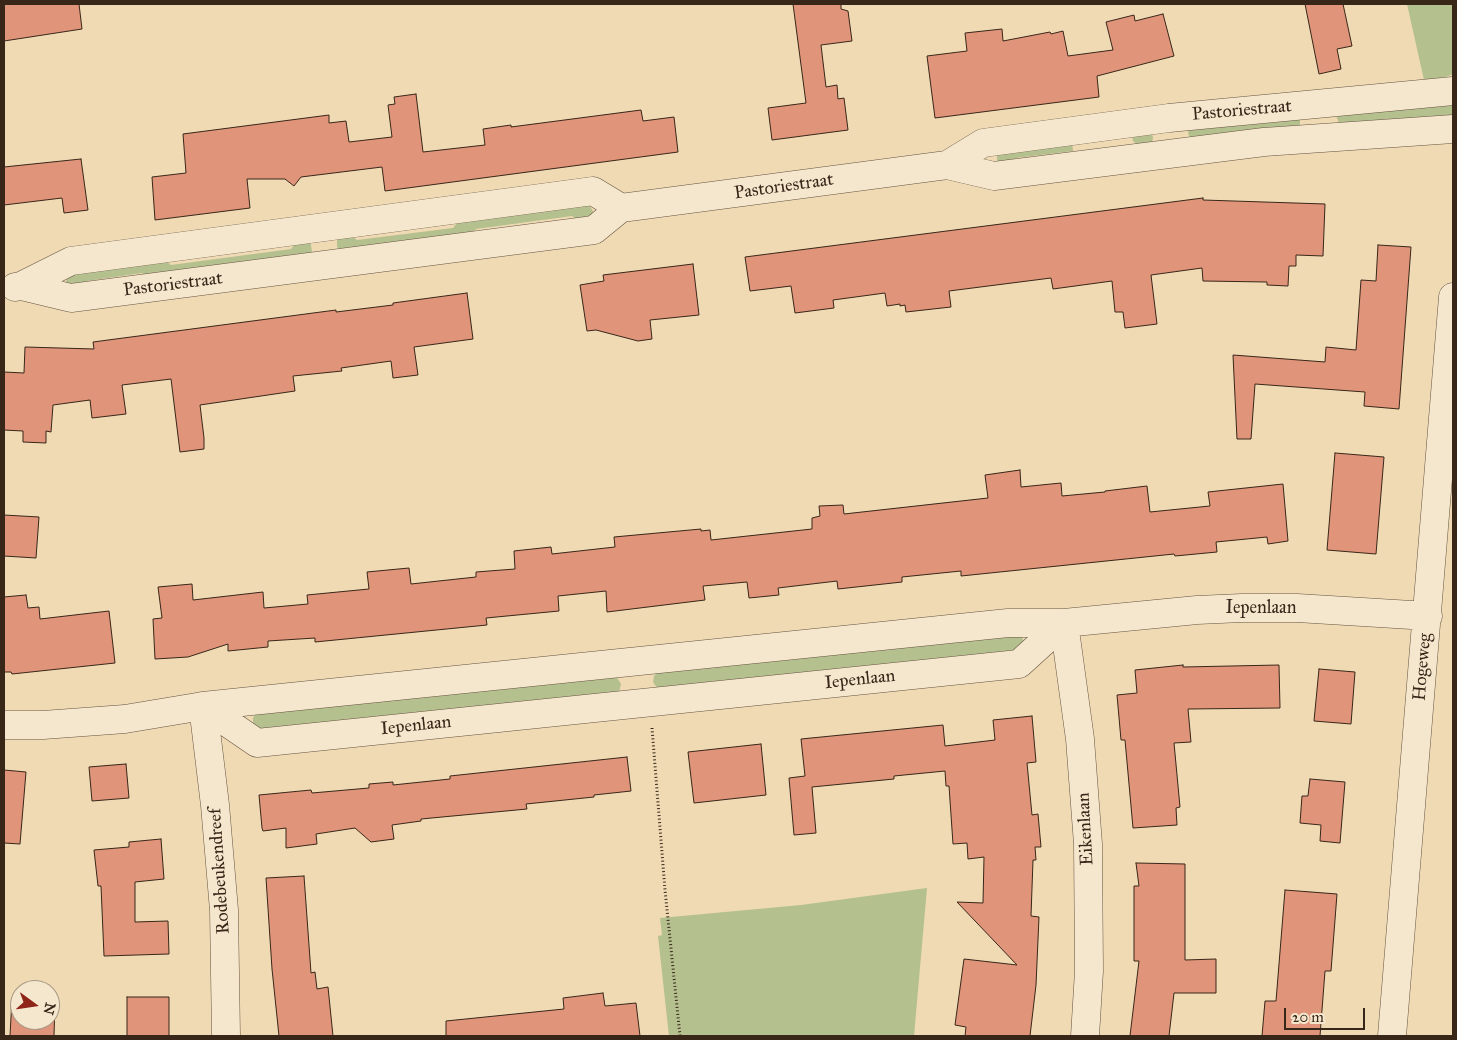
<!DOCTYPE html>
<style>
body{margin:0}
#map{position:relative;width:1457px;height:1040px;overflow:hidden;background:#efdab3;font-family:"IM FELL Great Primer",serif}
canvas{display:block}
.frame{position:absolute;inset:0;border:5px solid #382619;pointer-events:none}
.north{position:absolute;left:10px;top:980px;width:50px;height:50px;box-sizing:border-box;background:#f5e7ce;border:1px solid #a99a86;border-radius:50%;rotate:104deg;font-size:14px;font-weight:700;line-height:20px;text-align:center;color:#382619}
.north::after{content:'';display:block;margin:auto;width:18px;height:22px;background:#8f2418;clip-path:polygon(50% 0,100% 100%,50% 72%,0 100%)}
.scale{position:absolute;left:1284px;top:1008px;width:81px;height:22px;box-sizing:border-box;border:2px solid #382619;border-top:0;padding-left:6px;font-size:15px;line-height:18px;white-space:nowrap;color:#382619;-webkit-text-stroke:4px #f5e7ce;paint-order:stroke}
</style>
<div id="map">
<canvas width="1457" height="1040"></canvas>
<div class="frame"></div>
<div class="north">N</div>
<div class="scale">20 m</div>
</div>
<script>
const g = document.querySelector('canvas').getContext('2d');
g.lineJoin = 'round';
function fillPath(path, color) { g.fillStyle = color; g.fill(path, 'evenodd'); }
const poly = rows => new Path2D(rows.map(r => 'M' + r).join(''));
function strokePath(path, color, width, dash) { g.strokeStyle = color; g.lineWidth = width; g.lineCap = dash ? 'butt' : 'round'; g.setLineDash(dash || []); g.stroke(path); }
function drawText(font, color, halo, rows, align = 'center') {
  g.font = font + ' "IM FELL Great Primer",serif'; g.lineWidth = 4.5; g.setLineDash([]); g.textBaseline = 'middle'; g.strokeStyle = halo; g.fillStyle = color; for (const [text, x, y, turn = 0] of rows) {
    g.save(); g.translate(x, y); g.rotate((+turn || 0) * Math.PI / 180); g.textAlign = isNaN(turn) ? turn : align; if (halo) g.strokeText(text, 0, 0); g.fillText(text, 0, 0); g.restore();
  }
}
const green = poly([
 [1407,4,1453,4,1453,74,1446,77,1424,80],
 [1453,104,1453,117,1340,126,1337,118,1338,114],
 [1288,113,1300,119,1300,126,1190,138,1188,133,1190,126,1199,121,1208,128,1280,122],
 [1151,132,1153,137,1152,144,1142,149,1133,141,1132,135,1072,143,1073,151,1016,158,1010,167,998,163,997,159,997,152],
 [589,205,593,211,591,218,581,223,572,216,476,229,469,238,340,252,337,246,337,240,340,237,347,233,357,240,453,228,460,219],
 [298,240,309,242,311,245,312,252,311,256,152,280,142,273,87,281,80,289,67,283,66,281,68,274,162,258,171,265,291,249],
 [1011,634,1021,637,1023,639,1024,643,1022,650,657,688,653,682,654,676,658,671],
 [616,676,621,684,619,692,266,731,253,725,253,718,257,712],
 [927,888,914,1036,669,1036,658,936,662,935,660,918,801,905]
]);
const building = poly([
 [4,4,79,4,82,29,4,41,4,4],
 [793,4,841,4,841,9,848,11,852,41,821,45,826,87,837,85,838,99,844,98,848,130,772,140,768,108,806,103,793,4],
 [1305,4,1343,4,1352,46,1337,49,1341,69,1319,74,1305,4],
 [1163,14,1174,56,1097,76,1099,97,935,118,927,56,967,51,965,33,1002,29,1003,41,1050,32,1051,34,1063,31,1068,56,1113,50,1106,22,1134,15,1135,21,1163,14],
 [416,94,423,152,485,145,483,129,511,125,511,127,641,110,643,121,674,117,678,152,385,191,382,167,301,177,294,186,285,179,247,179,250,208,155,220,152,177,186,173,183,134,329,115,329,123,346,121,349,142,392,137,388,105,395,104,394,97,416,94],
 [81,159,88,210,64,213,62,198,4,205,4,167,81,159],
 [1203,198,1203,200,1325,204,1323,256,1296,255,1296,266,1289,266,1288,286,1267,285,1267,282,1203,281,1202,268,1151,275,1157,324,1125,328,1123,312,1115,312,1112,281,1053,289,1051,278,949,291,951,307,906,312,905,305,900,306,900,304,887,306,885,293,833,300,834,308,795,313,791,286,750,291,745,257,1203,198],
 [1378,245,1411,247,1399,409,1364,406,1365,392,1255,384,1251,439,1237,439,1233,355,1325,362,1326,347,1356,350,1361,280,1376,281,1378,245],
 [693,264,699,315,650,320,652,339,638,341,596,330,587,331,580,285,604,281,603,275,693,264],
 [467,293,473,339,414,347,418,375,393,378,391,361,341,368,342,371,293,376,295,391,200,405,204,438,204,449,180,452,171,379,122,385,126,414,92,418,90,400,53,405,51,432,46,431,46,443,23,442,23,431,4,430,4,372,24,373,25,347,94,349,93,342,336,310,336,312,393,305,393,303,467,293],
 [1335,453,1384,457,1376,554,1327,550,1335,453],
 [1020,470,1021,487,1061,483,1062,496,1105,492,1105,491,1147,486,1150,512,1210,506,1208,492,1283,484,1288,541,1268,544,1267,537,1216,542,1217,552,1175,556,1174,554,961,576,961,571,902,577,902,582,838,589,837,581,778,588,779,595,749,598,747,582,703,586,705,600,607,612,606,591,558,596,559,611,486,618,487,625,315,642,315,638,268,641,268,647,228,651,228,644,188,657,155,659,153,619,162,618,158,587,192,584,193,600,263,592,264,608,308,604,307,595,369,589,367,572,409,568,411,584,476,577,476,572,515,569,514,551,551,547,552,554,615,547,614,537,701,529,701,531,710,530,711,540,812,529,812,518,820,516,819,506,843,505,844,514,988,498,985,475,1020,470],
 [4,515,39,517,36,558,4,556,4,515],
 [26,595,28,608,39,607,40,619,109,611,115,663,12,674,11,672,4,672,4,597,26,595],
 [1183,665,1183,667,1279,665,1280,708,1188,709,1191,742,1174,743,1180,807,1176,808,1177,825,1133,828,1125,740,1121,740,1117,695,1137,693,1135,670,1183,665],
 [1319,669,1355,672,1351,724,1314,721,1319,669],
 [1032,716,1036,762,1027,763,1032,815,1038,814,1041,847,1035,847,1036,860,1033,860,1031,916,1039,917,1036,985,1030,1036,965,1036,966,1027,955,1025,964,959,1017,965,957,902,983,903,984,857,968,859,967,843,953,844,949,786,946,786,945,771,894,776,894,779,812,787,816,833,794,835,789,778,805,776,801,739,943,725,945,746,995,740,993,720,1032,716],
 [761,744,766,795,694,803,688,752,761,744],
 [627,757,631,791,594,795,594,797,526,804,527,809,421,819,421,821,392,825,394,839,371,842,355,828,316,834,317,844,286,848,286,828,263,831,262,828,259,795,311,790,312,793,369,788,369,784,393,782,393,785,450,779,450,776,627,757],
 [126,764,129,798,92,801,89,767,126,764],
 [4,770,26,772,20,844,4,843,4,770],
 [1310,779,1345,782,1340,843,1320,841,1321,825,1300,823,1302,796,1308,796,1310,779],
 [161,839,164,879,135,882,135,922,168,921,169,954,104,956,101,886,98,886,94,850,129,847,129,842,161,839],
 [1136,863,1185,864,1185,960,1216,959,1216,993,1174,993,1169,1036,1130,1036,1139,961,1134,961,1134,886,1139,886,1136,863],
 [304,876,311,973,315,972,317,989,328,987,333,1036,279,1036,272,969,266,878,304,876],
 [1285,890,1337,894,1331,971,1325,971,1320,1036,1262,1036,1265,1001,1276,1001,1285,890],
 [603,993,605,1006,636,1003,640,1036,446,1036,446,1021,564,1009,563,998,603,993],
 [127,997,169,997,169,1036,127,1036,127,997],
 [12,998,20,999,20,1020,50,1020,50,1001,55,1001,54,1036,10,1036,12,998]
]);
const path = poly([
 [652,728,665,890,680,1036]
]);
const minor = poly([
 [947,165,983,143,1169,118,1453,91],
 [21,286,71,298,594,230,621,208,947,165,994,176,1264,142,1453,129],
 [15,287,21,286,71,261,593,191,621,208],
 [1064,623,1080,739,1088,844,1089,971,1085,1036],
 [203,706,257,743,1019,664,1064,623],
 [203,706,215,805,224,910,226,1036],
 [4,725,43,725,125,719,203,706,1008,623,1064,623,1197,610,1242,608,1297,608,1428,616],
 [1392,1036,1453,297]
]);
const streetNames = [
 ["Pastoriestraat",1242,111,-5],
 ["Pastoriestraat",784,187,-8],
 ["Pastoriestraat",173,285,-7],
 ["Iepenlaan",1261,609],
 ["Hogeweg",1423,667,-85],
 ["Iepenlaan",860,680,-6],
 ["Iepenlaan",416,726,-6],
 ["Eikenlaan",1086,829,-93],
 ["Rodebeukendreef",220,871,-94]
];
fillPath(green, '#b5c08f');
fillPath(building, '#e09479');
strokePath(building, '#382619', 1);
strokePath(minor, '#665340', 29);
strokePath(path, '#382619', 3, [1, 2.5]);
strokePath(minor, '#f5e7ce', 28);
drawText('18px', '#382619', '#f5e7ce', streetNames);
</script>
